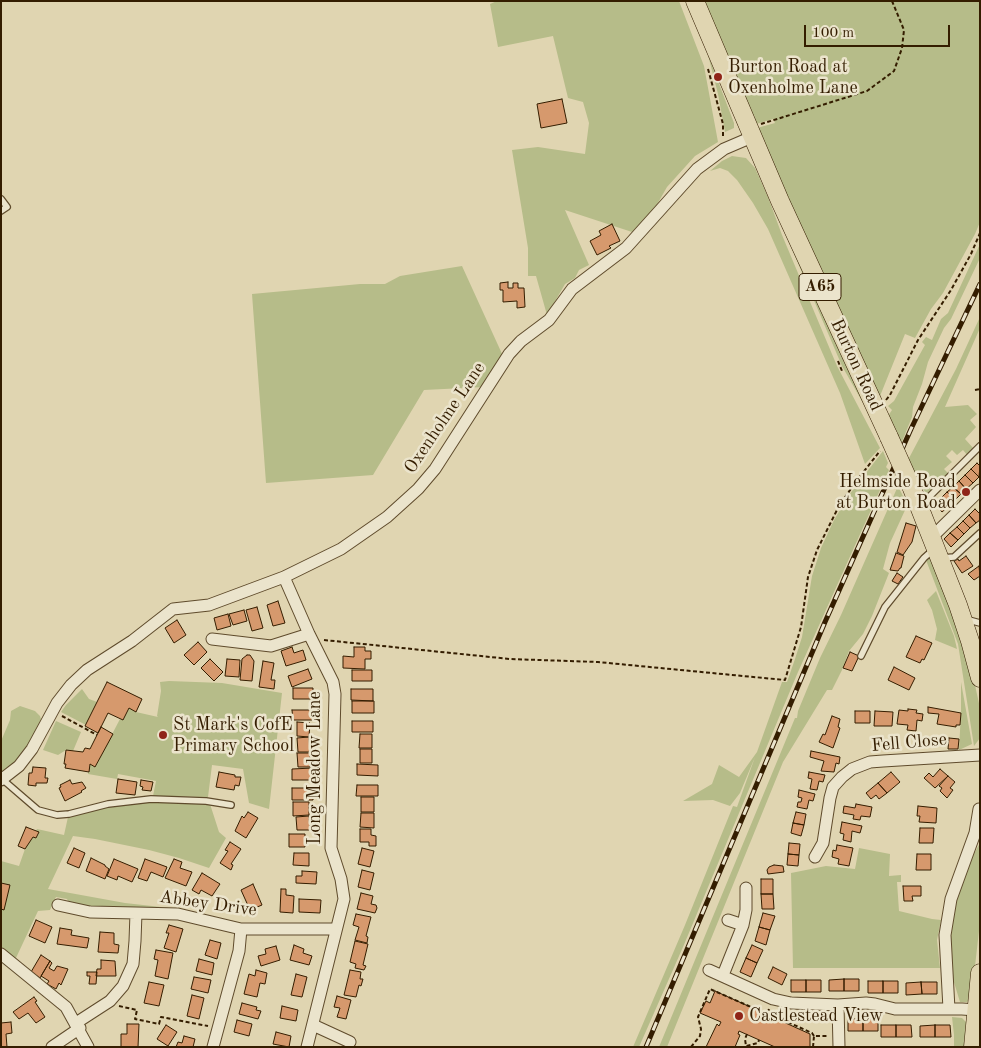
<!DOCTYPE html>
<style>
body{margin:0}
#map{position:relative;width:981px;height:1048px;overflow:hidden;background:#e0d5b1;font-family:"Old Standard TT",serif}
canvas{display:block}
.frame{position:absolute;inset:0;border:2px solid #341d00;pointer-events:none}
.scale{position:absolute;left:804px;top:25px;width:146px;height:22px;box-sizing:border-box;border:2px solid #341d00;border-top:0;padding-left:6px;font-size:15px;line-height:18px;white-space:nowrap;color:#341d00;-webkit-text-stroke:4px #ebe4cc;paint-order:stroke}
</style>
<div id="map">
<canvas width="981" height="1048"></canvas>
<div class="frame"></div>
<div class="scale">100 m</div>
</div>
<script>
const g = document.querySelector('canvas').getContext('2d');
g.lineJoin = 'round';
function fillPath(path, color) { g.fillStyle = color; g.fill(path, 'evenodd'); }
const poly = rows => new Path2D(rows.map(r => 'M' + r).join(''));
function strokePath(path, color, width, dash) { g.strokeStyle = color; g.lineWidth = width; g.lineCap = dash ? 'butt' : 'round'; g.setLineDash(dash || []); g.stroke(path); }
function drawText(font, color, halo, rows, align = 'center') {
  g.font = font + ' "Old Standard TT",serif'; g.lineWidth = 5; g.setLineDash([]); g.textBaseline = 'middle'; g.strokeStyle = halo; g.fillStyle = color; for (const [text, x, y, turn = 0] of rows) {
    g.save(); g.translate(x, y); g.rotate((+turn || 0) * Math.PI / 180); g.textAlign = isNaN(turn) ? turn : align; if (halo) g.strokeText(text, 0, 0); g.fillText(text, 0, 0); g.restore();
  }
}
const green = poly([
 [497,1,679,1,704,66,718,142,695,156,667,187,651,215,632,232,565,210,589,265,579,270,575,278,565,284,547,315,536,276,528,276,528,248,512,150,538,147,585,154,589,123,583,102,568,98,553,36,498,47,490,4],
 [701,1,980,1,980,222,975,234,943,293,931,309,915,338,905,334,880,396,785,198,757,128,775,123,773,119,756,124,754,115,749,115],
 [708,55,734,123,734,128,725,132,718,94],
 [732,156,746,158,755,168,768,197,782,235,837,366,880,448,865,464,840,393,768,229,753,203,737,180,728,171,720,168,710,171,722,161],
 [786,235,788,236,879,431,842,366],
 [980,244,980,258,951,319,944,328,928,362,922,384,913,407,912,417,901,444,888,416,892,410,888,406,894,401,925,345,922,342,926,337,932,340,941,319,948,313],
 [462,266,503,356,484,387,424,390,373,475,266,483,252,294,360,284,385,284,400,276],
 [980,317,980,328,945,407,968,405,977,414,970,420,976,427,965,439,974,449,968,456,963,450,957,455,952,450,946,456,952,462,944,469,949,474,927,495,916,478,908,460,956,369],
 [883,451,888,463,886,467,889,470,798,672,683,947,639,1047,633,1047,685,925,733,806,737,807,755,757,740,793,730,806,713,800,683,801,712,784,719,765,739,777,757,752,782,682,787,682,795,659,802,637,812,576,821,548,834,520,849,495],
 [898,486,903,496,908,499,906,508,890,543,883,569,889,573,872,616,863,634,849,651,842,670,832,690,827,690,783,762,667,1047,659,1047,795,718,797,718,798,711,820,658,841,615],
 [930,557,933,557,973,676,980,708,980,738,974,746,958,644,926,560],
 [936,591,954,636,957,649,935,640,937,629,932,610,927,600],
 [169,681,222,683,282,693,269,809,249,803,243,769,212,765,208,797,153,796,156,781,118,774,117,779,88,774,90,764,95,767,120,719,123,720,129,708,136,712,158,717,157,716,161,691,160,682],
 [961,682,972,744,959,750,961,712],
 [82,689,89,699,97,702,86,725,61,712,66,705],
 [20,706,35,711,40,716,41,719,29,747,17,762,1,774,1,741,10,720,11,711],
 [56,721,81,732,73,751,66,750,58,755,43,750],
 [176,801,199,802,210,804,219,832,226,838,209,868,179,858,149,850,95,839,73,836,48,889,125,903,170,908,170,911,105,909,69,903,67,899,56,897,50,910,38,911,15,960,1,949,1,861,19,866,25,849,33,837,36,838,39,833,36,831,37,829,64,835,68,817,109,807,143,802],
 [980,843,980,922,974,975,969,999,967,1002,960,1002,953,979,950,952,952,921,955,899,971,859],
 [859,848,890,854,889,876,901,875,901,882,897,882,899,911,932,919,941,920,937,940,940,968,793,968,791,873,826,866,855,869],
 [952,1017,962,1018,966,1022,964,1047,954,1047,954,1035]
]);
const building = poly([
 [562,99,567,123,541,128,537,104,562,99],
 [612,224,620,241,609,246,611,248,597,255,590,241,601,235,599,231,612,224],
 [508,282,508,288,513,288,513,283,518,283,518,288,524,288,525,307,517,308,517,301,503,302,503,290,500,290,500,283,508,282],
 [977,463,980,466,979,477,971,469,977,463],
 [971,469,979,477,973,483,965,475,971,469],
 [965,475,973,483,966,489,959,481,965,475],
 [959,481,966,489,961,494,953,487,959,481],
 [953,487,961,494,955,500,947,492,953,487],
 [947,492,955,500,949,506,941,498,947,492],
 [941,498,949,506,942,512,935,504,941,498],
 [975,509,980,514,980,520,976,523,969,515,975,509],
 [969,515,976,523,970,528,963,521,969,515],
 [963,521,970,528,964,534,957,527,963,521],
 [906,523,916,526,912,542,903,555,897,552,906,523],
 [957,527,964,534,958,540,950,533,957,527],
 [950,533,958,540,951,547,944,539,950,533],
 [896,553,904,556,901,568,900,568,898,571,890,570,896,553],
 [966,556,973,566,962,573,954,561,958,559,959,561,966,556],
 [979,566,980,576,974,580,968,574,979,566],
 [897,573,903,577,898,584,892,581,897,573],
 [278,601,285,623,273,626,267,605,278,601],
 [257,607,263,628,252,631,246,610,257,607],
 [244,610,247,621,233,625,229,614,244,610],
 [228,614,231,626,217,630,214,618,228,614],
 [177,620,186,635,174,643,165,628,177,620],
 [916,636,932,643,924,660,922,659,920,663,906,657,916,636],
 [198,642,207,652,194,665,184,655,198,642],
 [292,647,294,653,303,650,306,660,286,666,281,651,292,647],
 [354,647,365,647,365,651,371,651,371,659,365,659,365,669,343,668,343,656,354,657,354,647],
 [850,652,859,656,852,671,843,668,850,652],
 [247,655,250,655,254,661,252,681,240,680,242,659,247,655],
 [210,659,223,672,214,681,201,668,210,659],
 [227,659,240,660,239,677,225,676,227,659],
 [263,661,274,663,271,680,275,680,274,689,259,687,263,661],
 [894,667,915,678,909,690,888,680,894,667],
 [308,669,312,679,292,687,288,676,308,669],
 [352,670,372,670,372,681,352,681,352,670],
 [107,682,142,699,136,712,129,708,123,720,108,713,98,733,85,726,107,682],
 [293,688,313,688,313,699,293,699,293,688],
 [351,689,373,689,373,701,351,700,351,689],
 [352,701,374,701,374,713,352,713,352,701],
 [928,707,961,713,960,725,956,725,956,727,937,724,939,714,928,713,928,707],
 [908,709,917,710,916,713,923,714,922,721,917,720,916,731,907,730,908,725,897,724,899,710,908,711,908,709],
 [292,710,313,710,314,720,293,720,292,710],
 [855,711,870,711,870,723,855,723,855,711],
 [875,711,893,712,892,726,874,726,875,711],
 [832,716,840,719,838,727,840,728,833,748,819,742,823,734,825,735,832,716],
 [352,721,373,721,373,732,352,732,352,721],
 [297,722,310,723,309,737,297,736,297,722],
 [101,727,113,734,95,767,90,764,89,772,65,768,66,764,64,764,66,750,83,752,85,748,90,749,101,727],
 [360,734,372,734,372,748,359,748,360,734],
 [309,737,310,752,298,752,297,738,309,737],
 [949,738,959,739,958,749,948,749,949,738],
 [360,749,372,749,372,763,360,763,360,749],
 [811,751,840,757,839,764,836,763,834,772,821,771,824,761,810,757,811,751],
 [297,753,310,753,310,767,298,767,297,753],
 [357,764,378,765,378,776,357,775,357,764],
 [33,767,46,768,45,778,48,778,47,783,36,783,36,786,28,785,29,773,32,773,33,767],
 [313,768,313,780,292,780,292,769,313,768],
 [940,769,948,776,935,788,924,778,929,773,933,777,940,769],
 [219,772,235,775,235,777,241,777,239,786,235,785,234,790,216,787,219,772],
 [809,772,825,775,823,782,819,781,817,790,810,789,812,779,808,778,809,772],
 [891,772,900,782,887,793,878,783,891,772],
 [948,776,955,782,950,788,953,790,947,798,940,791,942,788,939,786,948,776],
 [118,779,137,782,135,795,116,793,118,779],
 [70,780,72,784,82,782,86,788,81,791,82,792,65,801,59,788,61,787,60,785,70,780],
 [141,780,153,782,151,791,142,790,143,787,140,786,141,780],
 [878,783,887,793,879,799,876,795,871,799,866,793,878,783],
 [357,785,378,785,378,796,356,796,357,785],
 [292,788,313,788,313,800,292,800,292,788],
 [799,790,815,794,813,801,809,800,807,809,797,807,798,802,801,802,802,798,798,797,799,790],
 [361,797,374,797,374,812,361,812,361,797],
 [293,802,309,802,309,815,293,816,293,802],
 [856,804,872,807,870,817,861,816,860,820,853,819,854,815,843,813,844,806,855,808,856,804],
 [918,806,937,808,936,823,919,822,920,816,917,816,918,806],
 [248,812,258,818,246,838,235,831,242,816,244,818,248,812],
 [796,812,806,814,804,825,793,823,796,812],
 [361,813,374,813,374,828,360,827,361,813],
 [309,816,310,830,297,830,296,817,309,816],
 [842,822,862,826,860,833,852,831,851,842,843,840,844,834,840,833,842,822],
 [793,823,804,825,801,836,791,833,793,823],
 [26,827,39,832,36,838,33,837,25,849,18,846,26,827],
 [920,828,934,828,933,843,919,843,920,828],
 [360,829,371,829,371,835,376,836,376,846,369,846,369,842,360,842,360,829],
 [289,834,305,834,305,847,289,847,289,834],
 [230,842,241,849,231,864,233,865,231,870,220,863,228,851,225,850,230,842],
 [789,843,800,844,799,855,788,854,789,843],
 [837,845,853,848,849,866,838,864,839,859,832,857,833,850,836,851,837,845],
 [74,848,85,853,79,868,67,863,74,848],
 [362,848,374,851,370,867,358,864,362,848],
 [294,853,309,853,309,866,293,865,294,853],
 [788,854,799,855,798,866,787,865,788,854],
 [917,854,931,854,931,870,916,870,917,854],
 [91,858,105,865,105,866,109,869,105,879,86,871,91,858],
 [114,859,138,869,132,882,118,876,117,880,107,876,114,859],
 [145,859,167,867,163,877,151,872,147,881,138,878,145,859],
 [174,859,182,862,180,868,192,872,186,886,165,878,174,859],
 [774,865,783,866,784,872,768,874,767,870,769,867,774,865],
 [362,870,374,873,370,890,358,887,362,870],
 [302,871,317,872,316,884,296,883,296,876,302,876,302,871],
 [202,873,220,884,212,896,201,890,199,894,192,890,202,873],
 [761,879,773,879,773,894,761,894,761,879],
 [1,883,10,885,4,910,1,909,1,883],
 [253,884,262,905,250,910,241,890,253,884],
 [903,886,921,886,921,896,912,896,913,901,904,901,903,886],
 [281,889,286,889,286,895,294,896,293,913,280,912,281,889],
 [361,893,373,896,371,904,376,905,377,908,375,913,357,909,361,893],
 [761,894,773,894,774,909,762,909,761,894],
 [299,899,321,900,320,913,299,912,299,899],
 [763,913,775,916,770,930,759,927,763,913],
 [356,914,371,917,366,936,368,937,367,943,355,940,359,927,353,925,356,914],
 [36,920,52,927,45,943,29,936,36,920],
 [169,925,183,929,176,952,164,948,169,933,166,933,169,925],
 [759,927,770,930,766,945,755,941,759,927],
 [60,928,72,930,71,935,89,938,87,948,57,944,60,928],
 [100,932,114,933,114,944,119,945,118,953,98,952,100,932],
 [210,940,221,943,217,959,205,955,210,940],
 [355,941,368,944,363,965,366,966,364,970,355,968,356,964,350,962,355,941],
 [294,945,304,949,303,953,312,956,309,965,290,960,294,945],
 [752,945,763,950,757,963,746,958,752,945],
 [276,946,280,960,261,966,258,956,266,954,265,949,276,946],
 [156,950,173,953,168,979,155,976,158,960,154,959,156,950],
 [41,955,50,961,40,978,31,972,41,955],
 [746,958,757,963,751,977,740,972,746,958],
 [199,959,214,963,212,975,196,971,199,959],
 [101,960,115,961,116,976,96,976,97,969,101,969,101,960],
 [50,961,52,963,49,968,54,971,57,966,68,969,61,985,59,983,56,989,47,984,49,981,41,976,50,961],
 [773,967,787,974,782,985,768,978,773,967],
 [256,970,267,973,265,984,260,983,257,997,244,994,249,974,255,976,256,970],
 [350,970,361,972,360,979,363,979,361,986,359,985,356,997,344,995,350,970],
 [87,972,97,972,96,984,89,984,90,976,87,976,87,972],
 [296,974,307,977,302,997,291,995,296,974],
 [194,977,211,980,208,993,191,989,194,977],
 [844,979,859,979,859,991,844,991,844,979],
 [844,979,844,991,829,991,829,980,844,979],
 [791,980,806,980,806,992,791,992,791,980],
 [806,980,821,980,821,992,806,992,806,980],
 [868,981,883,981,883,993,868,993,868,981],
 [883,981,898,981,898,993,883,993,883,981],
 [149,982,164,985,159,1006,144,1003,149,982],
 [921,982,922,994,906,995,906,983,921,982],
 [921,982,937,982,937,994,922,994,921,982],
 [715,991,810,1034,810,1047,775,1047,739,1031,738,1034,740,1035,735,1047,706,1047,717,1024,719,1026,721,1022,700,1013,706,1001,710,1003,715,991],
 [192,995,204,998,199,1019,187,1016,192,995],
 [337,996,351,1000,346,1019,337,1017,340,1008,334,1007,337,996],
 [34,997,37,1001,35,1002,45,1017,36,1023,28,1013,19,1019,13,1012,34,997],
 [242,1003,257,1007,256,1010,261,1011,258,1019,239,1014,242,1003],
 [282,1006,298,1010,296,1021,280,1018,282,1006],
 [848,1019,863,1019,863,1031,848,1031,848,1019],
 [863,1019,878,1019,878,1031,863,1031,863,1019],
 [237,1020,252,1024,249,1036,234,1032,237,1020],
 [11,1022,12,1033,6,1034,7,1047,1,1047,1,1023,11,1022],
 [127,1024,139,1024,138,1047,121,1047,121,1034,127,1034,127,1024],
 [166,1025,177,1032,168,1046,157,1039,166,1025],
 [881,1025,896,1025,896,1037,881,1037,881,1025],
 [896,1025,911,1025,912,1037,896,1037,896,1025],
 [935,1025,950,1025,951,1037,935,1037,935,1025],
 [935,1025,935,1037,920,1037,920,1026,935,1025],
 [276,1032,291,1036,289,1047,273,1044,276,1032],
 [184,1036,195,1039,193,1047,176,1047,178,1042,182,1043,184,1036]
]);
const path = poly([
 [708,69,723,124,723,137],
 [761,124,867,91,894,71,902,48,904,30,892,1],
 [838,361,842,371],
 [975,390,980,389],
 [886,400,890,395,918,340,951,290,971,254,980,233],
 [324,640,510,659,598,662,785,680,801,627,808,577,817,550,839,506,857,480,880,451],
 [62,716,97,735],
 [119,1006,137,1010,135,1019,159,1024,161,1017,208,1026],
 [747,1034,745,1039,746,1046,758,1043,759,1040],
 [814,1036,812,1033,781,1019,816,1018,816,1014],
 [691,1047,700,1036,701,1029,698,1017,710,989,767,1014,769,1009],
 [813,1047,814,1036,828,1036]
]);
const service = poly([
 [1,199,7,207,1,211],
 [921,505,980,446],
 [942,558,954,557,980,533],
 [965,619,980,623],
 [861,656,885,607,924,558,934,549],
 [2,779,38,810,57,815,69,814,108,804,151,799,206,801,231,805]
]);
const minor = poly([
 [932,537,980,490],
 [284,577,309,634,333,682,335,694,331,848,341,879,344,899,307,1047],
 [212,639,271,646,309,634],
 [1,780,19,766,32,749,57,703,71,685,87,670,132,641,173,609,209,605,284,577,341,549,387,517,418,489,435,469,509,354,521,341,549,320,572,289,626,248,697,169,724,149,752,137],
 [815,857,823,843,830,798,833,787,842,777,852,769,870,762,883,761,980,755],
 [58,905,90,912,136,913],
 [728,920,743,925,746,910,746,888],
 [1,954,66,1007,88,1047],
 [709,970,773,999,791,1003,838,1005,866,1003,875,1004,895,1009,962,1009,976,1010],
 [723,975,743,925],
 [838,1005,839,1047],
 [949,1009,945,935,951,899,975,833,979,809],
 [76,1023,110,1001,123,986,133,964,135,941,136,913,178,914,241,929,336,929],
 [313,1025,350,1042],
 [52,1047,80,1028],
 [213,1047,239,951,241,929]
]);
const primary = poly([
 [695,1,780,201,889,437],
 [911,486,958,605,970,641,980,678],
 [973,1047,980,973]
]);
const rail = poly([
 [646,1047,825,622,911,429,980,284]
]);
const primaryBridge = poly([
 [889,437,911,486]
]);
const markers = [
 [718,77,5,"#8f2418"],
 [966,492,5,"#8f2418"],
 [163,735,5,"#8f2418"],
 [739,1016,5,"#8f2418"]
];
const shields = [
 [820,287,42]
];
const shieldNames = [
 ["A65",820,287]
];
const poiNames = [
 ["Burton Road at",728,67],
 ["Oxenholme Lane",728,88],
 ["Helmside Road",956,482,"right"],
 ["at Burton Road",956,503,"right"],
 ["St Mark's CofE",173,725],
 ["Primary School",173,746],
 ["Castlestead View",749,1016]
];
const streetNames = [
 ["Burton Road",856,365,65],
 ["Oxenholme Lane",445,418,-56],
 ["Fell Close",909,743,-5],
 ["Long Meadow Lane",315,768,-90],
 ["Abbey Drive",208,904,8]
];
fillPath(green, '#b6bc89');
fillPath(building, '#d6996d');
strokePath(building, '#341d00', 1);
strokePath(service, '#5f4b2c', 8);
strokePath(minor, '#5f4b2c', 13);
strokePath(primary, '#341d00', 19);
strokePath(path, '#341d00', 2, [4, 2.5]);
strokePath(service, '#ebe4cc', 5.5);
strokePath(minor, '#ebe4cc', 11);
strokePath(primary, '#e0d5b1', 18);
strokePath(rail, '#341d00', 5);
strokePath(rail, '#ebe4cc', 3, [9]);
strokePath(primaryBridge, '#341d00', 19, []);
strokePath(primaryBridge, '#e0d5b1', 18);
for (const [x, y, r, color] of markers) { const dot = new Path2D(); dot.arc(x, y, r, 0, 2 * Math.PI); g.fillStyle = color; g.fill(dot); strokePath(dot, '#ebe4cc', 2); }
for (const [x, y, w] of shields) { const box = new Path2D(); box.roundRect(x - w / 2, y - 13.5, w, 27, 4); g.fillStyle = '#ebe4cc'; g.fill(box); strokePath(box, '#341d00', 1); }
drawText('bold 16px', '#341d00', null, shieldNames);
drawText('18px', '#341d00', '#ebe4cc', poiNames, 'left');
drawText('18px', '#341d00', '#ebe4cc', streetNames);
</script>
